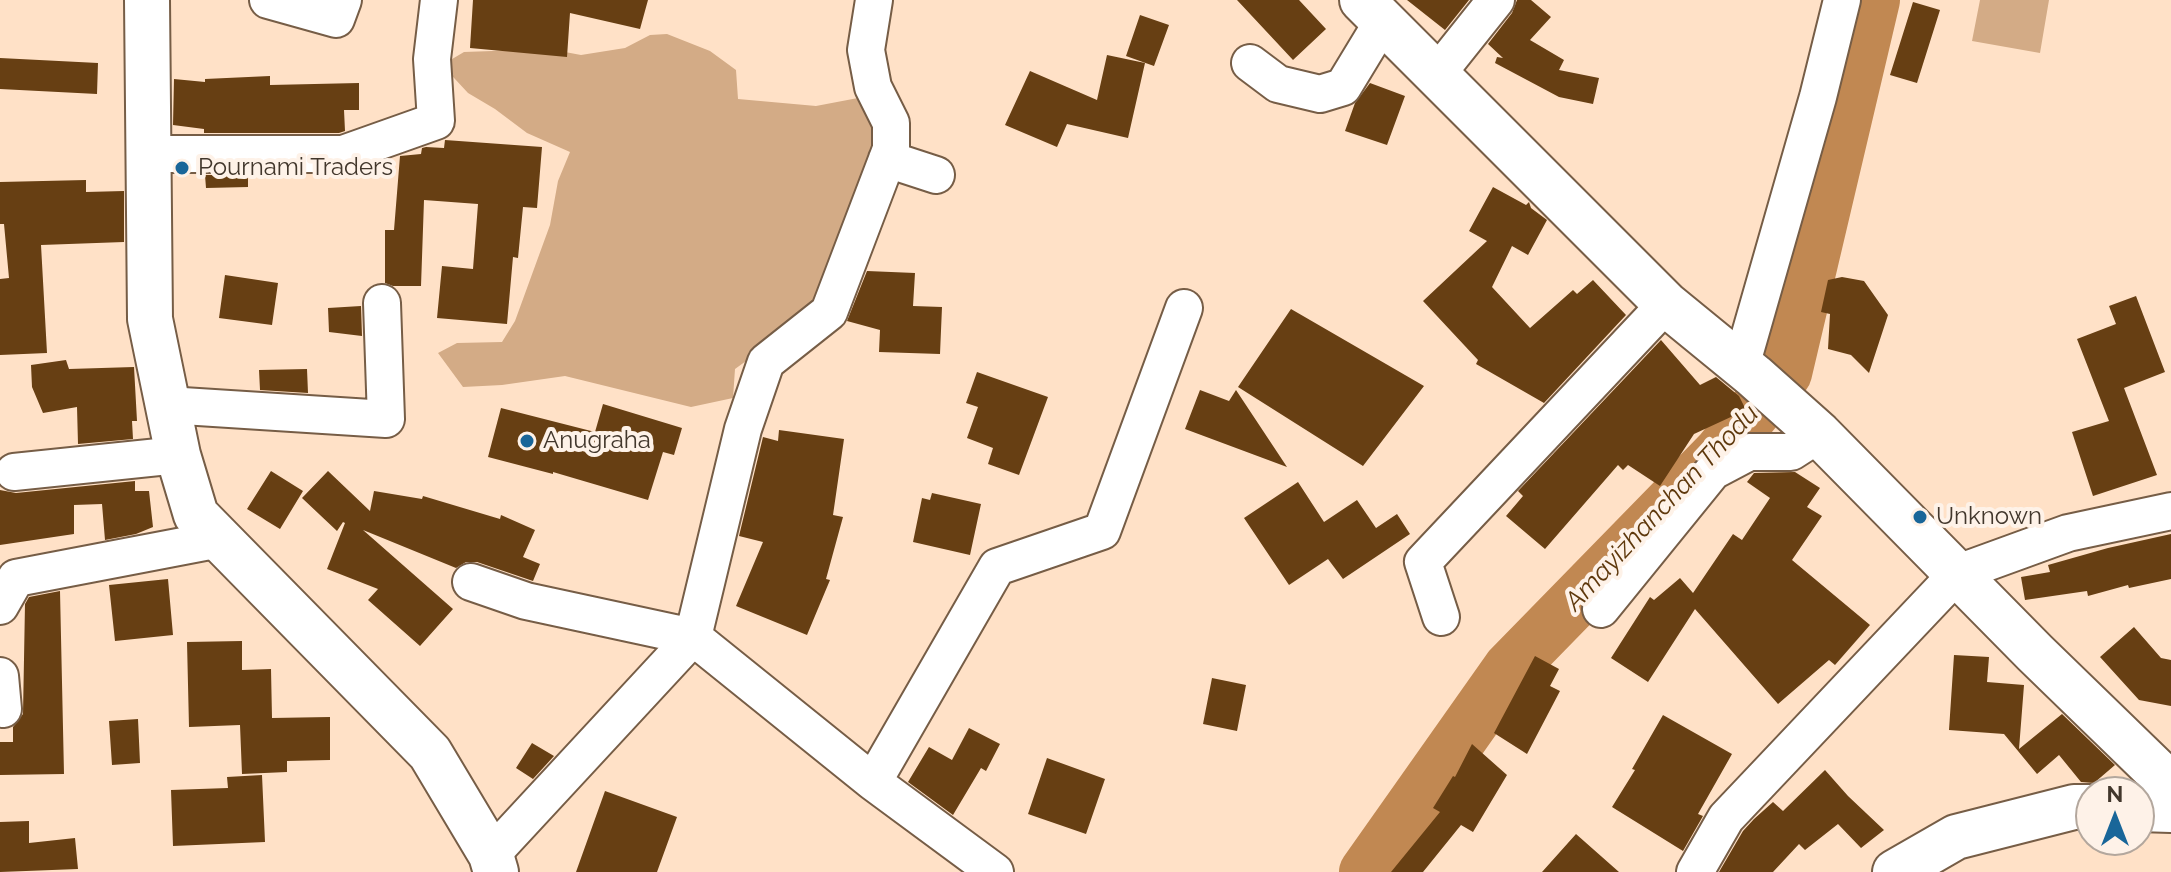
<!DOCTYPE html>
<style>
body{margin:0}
#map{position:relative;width:2171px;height:872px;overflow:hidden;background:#ffe1c7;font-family:Raleway,sans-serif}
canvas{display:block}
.north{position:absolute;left:2075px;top:776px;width:80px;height:80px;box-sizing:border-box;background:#fef2e8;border:2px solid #b3a79d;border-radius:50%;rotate:0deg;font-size:22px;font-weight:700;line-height:32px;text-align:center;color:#42372c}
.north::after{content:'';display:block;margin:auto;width:28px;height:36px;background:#196699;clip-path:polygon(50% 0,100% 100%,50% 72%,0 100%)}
</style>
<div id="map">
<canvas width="2171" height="872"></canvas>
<div class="north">N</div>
</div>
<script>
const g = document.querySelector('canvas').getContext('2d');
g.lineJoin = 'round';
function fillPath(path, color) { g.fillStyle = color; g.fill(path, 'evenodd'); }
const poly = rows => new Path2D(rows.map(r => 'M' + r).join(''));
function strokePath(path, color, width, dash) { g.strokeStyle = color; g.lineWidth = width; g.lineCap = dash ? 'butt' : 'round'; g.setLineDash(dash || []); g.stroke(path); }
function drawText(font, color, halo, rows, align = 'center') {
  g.font = font + ' Raleway,sans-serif'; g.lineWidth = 8; g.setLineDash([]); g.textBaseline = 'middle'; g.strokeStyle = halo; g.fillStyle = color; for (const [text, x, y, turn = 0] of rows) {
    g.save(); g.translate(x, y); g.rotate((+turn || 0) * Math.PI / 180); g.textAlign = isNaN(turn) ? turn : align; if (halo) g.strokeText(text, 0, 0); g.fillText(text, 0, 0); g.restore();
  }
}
const green = poly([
 [1980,0,2049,0,2040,53,1972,41],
 [667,34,710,51,736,70,738,99,816,106,858,98,887,122,844,290,735,369,733,398,691,407,565,376,502,385,463,387,438,353,457,343,502,342,515,321,550,225,558,181,570,152,527,133,495,109,468,93,442,65,464,52,549,49,581,55,625,48,650,35]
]);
const river = poly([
 [1366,872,1510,668,1721,452,1785,373,1873,0]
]);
const building = poly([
 [473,0,648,0,640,29,570,13,567,57,470,48],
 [1237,0,1299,0,1326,29,1293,60],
 [1407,0,1469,0,1445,30],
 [1517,0,1531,0,1551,17,1530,40,1564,60,1559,70,1599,78,1593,104,1559,97,1495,63,1497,57,1503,58,1488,44,1512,13],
 [1913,2,1940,10,1917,83,1890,75],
 [1140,15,1169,25,1154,66,1126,56],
 [1107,55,1145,63,1128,138,1067,124,1057,147,1005,125,1030,71,1097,100],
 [0,58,98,63,97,94,0,89],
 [270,76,270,85,359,83,359,110,344,110,345,131,339,133,204,133,204,129,173,125,174,79,205,82,205,79],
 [1370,83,1405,96,1387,145,1345,131,1355,103],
 [445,140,542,147,537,208,523,207,518,258,513,257,507,324,437,318,442,266,473,269,478,204,424,200,421,286,393,286,385,283,385,230,394,230,400,156,421,154,422,148,426,147,444,148],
 [205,175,248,175,248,187,206,188],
 [86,180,86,192,124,191,124,242,41,245,47,353,0,355,0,279,9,278,4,224,0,224,0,182],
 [1493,187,1526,205,1529,202,1531,208,1547,220,1528,255,1512,246,1492,287,1530,328,1573,290,1577,294,1593,280,1626,315,1544,403,1476,364,1478,360,1423,301,1487,241,1469,231],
 [867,271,915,273,913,306,942,307,940,354,879,352,880,330,847,321],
 [225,275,278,283,272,325,219,318],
 [1842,277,1864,281,1888,315,1869,373,1851,355,1828,349,1830,314,1821,312,1828,280],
 [2136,296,2165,372,2124,388,2157,475,2093,496,2072,432,2109,421,2077,339,2116,324,2109,306],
 [361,306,362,336,329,332,328,308],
 [1291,309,1424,386,1363,466,1238,387],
 [1661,340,1700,385,1716,377,1739,396,1746,410,1694,434,1660,486,1628,465,1623,470,1618,465,1545,549,1506,516,1523,496,1518,491],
 [66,360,69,369,134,367,137,421,132,421,133,439,78,444,77,407,43,413,32,387,31,365],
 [307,369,308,393,260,390,259,370],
 [977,372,1048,397,1019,475,988,464,993,448,967,438,978,407,966,403],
 [1200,390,1229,401,1236,390,1287,467,1185,429],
 [603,404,682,428,674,455,663,452,648,500,553,472,553,474,488,457,501,408,595,432],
 [779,430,844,439,833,515,843,517,826,579,830,580,807,635,736,606,763,542,739,536,763,437,778,441],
 [271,471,303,491,280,529,247,509],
 [328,471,370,511,374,491,422,499,423,496,500,519,501,515,535,530,523,557,540,564,533,581,477,562,466,562,456,568,363,530,453,609,420,646,368,600,378,589,327,569,345,523,343,522,337,531,302,498],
 [1795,472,1820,488,1807,507,1822,516,1792,560,1870,625,1835,665,1829,660,1778,704,1695,609,1648,682,1611,658,1650,597,1654,600,1680,578,1693,593,1733,534,1742,540,1770,498,1747,482,1754,473],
 [135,481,135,491,149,491,153,527,136,534,105,540,102,504,74,505,74,534,0,545,0,490,16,493],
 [1298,482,1324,522,1357,500,1376,528,1397,514,1410,534,1343,579,1328,559,1289,585,1244,518],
 [932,493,981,504,970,555,913,542,922,498,930,500],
 [2171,534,2171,579,2129,588,2128,585,2088,596,2087,591,2025,600,2021,577,2050,572,2048,565,2108,548],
 [168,579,173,635,115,641,109,585],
 [60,591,64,774,0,775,0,742,13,742,13,727,23,714,25,604,29,597],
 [2134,627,2161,658,2171,660,2171,706,2139,700,2100,657],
 [242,641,242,670,271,669,272,718,330,717,330,760,287,761,287,772,242,774,240,725,189,727,187,642],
 [1954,655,1989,657,1987,682,2024,685,2019,749,2062,714,2115,765,2094,783,2081,782,2059,755,2037,774,2004,734,1949,730],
 [1535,656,1559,669,1550,686,1560,691,1527,754,1494,733],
 [1212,678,1246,685,1237,731,1203,724],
 [1663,715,1732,754,1698,814,1703,816,1683,851,1612,807,1635,770,1632,769],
 [138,719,140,763,112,765,109,721],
 [969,728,1000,744,986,771,981,768,953,815,908,782,929,747,952,760],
 [532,743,554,756,533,779,516,768],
 [1472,744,1507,775,1473,832,1461,825,1423,872,1391,872,1440,812,1433,808,1453,776,1455,777],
 [1047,758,1105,779,1086,834,1028,814],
 [1825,770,1848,796,1884,830,1861,848,1838,824,1805,850,1799,844,1773,872,1719,872,1743,831,1754,819,1773,802,1783,811],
 [262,775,265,842,173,846,171,790,228,788,227,777],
 [605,791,677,817,657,872,576,872],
 [29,821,29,843,75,838,78,869,0,872,0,822],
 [1576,834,1619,872,1542,872]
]);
const street = poly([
 [268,0,336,19,343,0],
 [874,0,866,50,873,87,891,123,891,149,829,312,766,362,743,429,693,637,873,782,997,567,1102,531,1184,308],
 [1250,63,1278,84,1320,94,1343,87,1383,21],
 [1437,74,1496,0],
 [148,154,343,154,436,121,432,59,439,0],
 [887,159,936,175],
 [1741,366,1818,97,1842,0],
 [167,405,386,419,382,303],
 [14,472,178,455],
 [471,582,526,601,693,637],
 [0,606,16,578,220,539],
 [1601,609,1713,471,1749,452,1791,452,1819,434],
 [1441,617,1423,562,1666,304],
 [0,676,3,709],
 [873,782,995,872],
 [491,855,693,637],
 [1695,872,1726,818,1958,573,2068,533,2171,511]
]);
const secondary = poly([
 [147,0,150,319,178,455,196,515,430,753,491,855,496,872],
 [1362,0,1666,304,1754,376,1819,434,2035,653,2171,785],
 [2139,809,2171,810],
 [1895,872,1956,837,2074,807,2091,807]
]);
const markers = [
 [182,168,8,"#196699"],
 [527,441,8,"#196699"],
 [1920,517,8,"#196699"]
];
const poiNames = [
 ["Pournami Traders",198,168],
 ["Anugraha",543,441],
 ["Unknown",1936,517]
];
const waterNames = [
 ["Amayizhanchan Thodu",1662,508,-47]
];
fillPath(green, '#d3ab86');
strokePath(river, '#c18852', 54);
fillPath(building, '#673f13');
strokePath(street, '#765d46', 40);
strokePath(secondary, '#765d46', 48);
strokePath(street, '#fff', 36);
strokePath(secondary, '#fff', 44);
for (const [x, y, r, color] of markers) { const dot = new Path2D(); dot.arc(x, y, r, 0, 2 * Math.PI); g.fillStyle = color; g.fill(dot); strokePath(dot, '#fef2e8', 3); }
drawText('24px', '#42372c', '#fef2e8', poiNames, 'left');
drawText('italic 26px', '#5e380c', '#fef2e8', waterNames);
</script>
